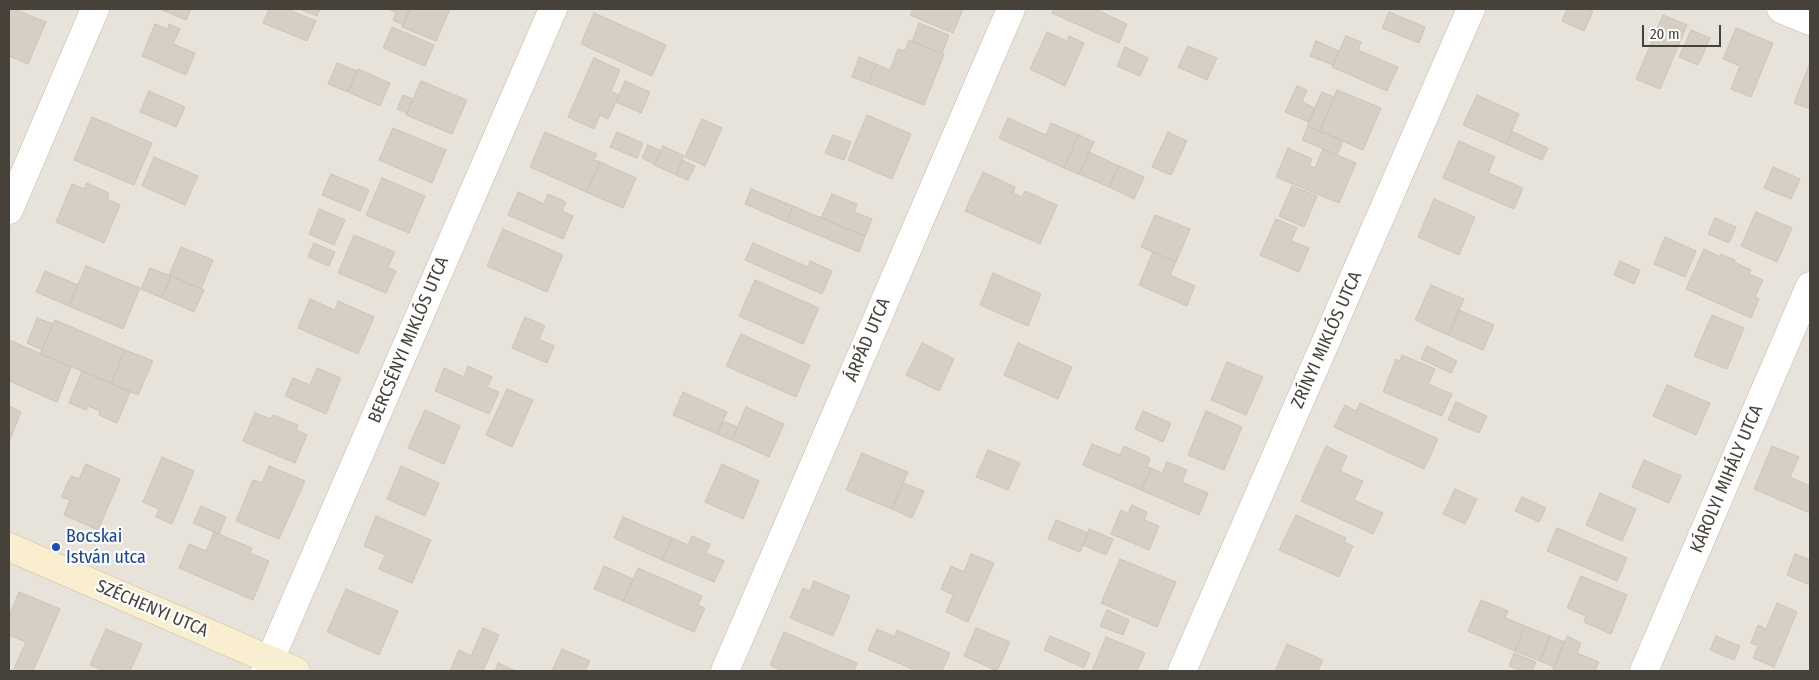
<!DOCTYPE html>
<meta charset="utf-8">
<style>
body{margin:0}
#map{position:relative;width:1819px;height:680px;overflow:hidden;background:#f4f1eb;font-family:"Fira Sans Condensed",sans-serif}
canvas{display:block}
.frame{position:absolute;inset:0;border:10px solid #474239;pointer-events:none}
.scale{position:absolute;left:1642px;top:25px;width:79px;height:22px;box-sizing:border-box;border:2px solid #474239;border-top:0;padding-left:6px;font-size:15px;line-height:18px;white-space:nowrap;color:#474239;-webkit-text-stroke:4px #fff;paint-order:stroke}
</style>
<div id="map">
<canvas width="1819" height="680"></canvas>
<div class="frame"></div>
<div class="scale">20 m</div>
</div>
<script>
const g = document.querySelector('canvas').getContext('2d');
g.lineJoin = 'round';
function fillPath(path, color) { g.fillStyle = color; g.fill(path, 'evenodd'); }
const poly = rows => new Path2D(rows.map(r => 'M' + r).join(''));
function strokePath(path, color, width, dash) { g.strokeStyle = color; g.lineWidth = width; g.lineCap = dash ? 'butt' : 'round'; g.setLineDash(dash || []); g.stroke(path); }
function drawText(font, color, halo, rows, align = 'center') {
  g.font = font + ' "Fira Sans Condensed",sans-serif'; g.lineWidth = 4.5; g.setLineDash([]); g.textBaseline = 'middle'; g.strokeStyle = halo; g.fillStyle = color; for (const [text, x, y, turn = 0] of rows) {
    g.save(); g.translate(x, y); g.rotate((+turn || 0) * Math.PI / 180); g.textAlign = isNaN(turn) ? turn : align; if (halo) g.strokeText(text, 0, 0); g.fillText(text, 0, 0); g.restore();
  }
}
const residential = poly([
 [9,9,1810,9,1810,671,9,671]
]);
const building = poly([
 [9,9,14,9,46,22,28,64,9,56,9,9],
 [160,9,191,9,186,20,160,9],
 [269,9,287,9,316,21,307,41,263,23,269,9],
 [299,9,320,9,317,16,299,9],
 [389,9,410,9,403,25,393,20,396,13,389,9],
 [410,9,450,9,436,41,402,27,410,9],
 [913,9,963,9,953,33,910,15,913,9],
 [1054,9,1095,9,1127,24,1119,43,1052,13,1054,9],
 [1567,9,1587,9,1593,11,1584,31,1562,21,1567,9],
 [1389,12,1425,27,1419,43,1382,28,1389,12],
 [594,13,666,45,652,76,581,44,594,13],
 [1663,15,1687,25,1660,89,1636,79,1663,15],
 [919,23,949,35,942,53,912,42,919,23],
 [155,24,168,29,169,24,180,29,173,44,195,53,186,75,142,56,155,24],
 [392,27,434,45,425,66,383,48,392,27],
 [1736,28,1773,43,1751,97,1731,89,1740,66,1723,59,1736,28],
 [1691,30,1710,38,1698,65,1679,57,1691,30],
 [1047,32,1067,41,1069,36,1084,43,1065,86,1030,69,1047,32],
 [1346,36,1361,42,1358,50,1398,67,1387,91,1332,67,1346,36],
 [909,40,944,54,924,105,868,83,876,64,890,70,898,49,905,51,909,40],
 [1316,41,1339,51,1333,65,1310,56,1316,41],
 [1188,46,1217,58,1207,80,1178,67,1188,46],
 [1125,47,1148,58,1140,76,1117,66,1125,47],
 [859,57,876,64,868,83,852,77,859,57],
 [594,58,620,70,611,91,619,95,616,102,608,119,600,115,594,129,568,117,594,58],
 [337,63,357,71,348,92,328,84,337,63],
 [1810,63,1810,109,1794,103,1810,63],
 [358,69,390,83,380,106,348,92,358,69],
 [421,81,467,100,452,134,406,115,421,81],
 [625,81,650,92,641,113,616,102,625,81],
 [1297,86,1307,90,1302,102,1315,108,1309,122,1285,112,1297,86],
 [1337,90,1381,108,1363,150,1320,131,1337,90],
 [149,91,185,107,176,127,140,112,149,91],
 [1322,92,1334,97,1320,131,1307,126,1322,92],
 [403,95,413,99,407,113,397,109,403,95],
 [1477,95,1519,114,1506,144,1463,125,1477,95],
 [867,115,911,134,892,179,848,160,867,115],
 [92,117,152,143,134,185,74,160,92,117],
 [1008,118,1046,135,1051,123,1079,135,1064,168,999,138,1008,118],
 [702,119,722,128,705,166,685,157,702,119],
 [1308,126,1343,141,1337,155,1302,140,1308,126],
 [393,128,446,150,432,183,379,160,393,128],
 [1511,131,1548,148,1542,160,1506,144,1511,131],
 [545,132,597,154,594,160,600,162,586,192,530,167,545,132],
 [617,132,643,143,637,158,610,147,617,132],
 [1168,132,1187,141,1171,175,1152,167,1168,132],
 [833,135,851,142,844,160,825,153,833,135],
 [1079,135,1094,142,1079,174,1064,168,1079,135],
 [1459,141,1495,157,1488,173,1523,188,1514,209,1443,178,1459,141],
 [648,145,661,151,655,164,642,158,648,145],
 [663,146,684,156,676,175,654,165,663,146],
 [1288,148,1312,159,1309,165,1315,168,1323,149,1356,163,1339,203,1276,177,1288,148],
 [1089,152,1119,166,1109,187,1079,174,1089,152],
 [154,157,198,176,185,205,142,186,154,157],
 [682,160,695,166,688,180,676,175,682,160],
 [600,162,636,178,623,208,586,192,600,162],
 [1119,166,1144,177,1134,199,1109,187,1119,166],
 [1773,167,1800,179,1791,199,1764,188,1773,167],
 [983,172,1015,187,1013,193,1022,197,1025,191,1057,205,1040,244,965,211,983,172],
 [331,174,369,190,360,211,322,195,331,174],
 [382,178,425,196,409,233,366,215,382,178],
 [87,183,109,193,107,199,120,205,104,243,56,222,72,184,84,189,87,183],
 [1292,186,1317,196,1304,227,1279,216,1292,186],
 [751,189,793,206,787,222,745,204,751,189],
 [518,192,544,204,548,194,566,202,562,211,573,216,563,239,508,215,518,192],
 [832,194,857,204,854,212,872,219,865,236,821,218,832,194],
 [1434,199,1475,217,1459,255,1418,237,1434,199],
 [793,206,865,236,859,252,787,222,793,206],
 [319,209,345,220,334,245,309,234,319,209],
 [1756,212,1792,228,1777,262,1741,246,1756,212],
 [1155,215,1190,229,1176,262,1141,247,1155,215],
 [1715,218,1736,227,1729,243,1708,234,1715,218],
 [1276,219,1297,228,1291,241,1309,248,1299,272,1260,255,1276,219],
 [503,229,563,255,547,292,487,266,503,229],
 [354,235,395,252,388,267,396,271,386,293,338,273,354,235],
 [1665,237,1696,251,1685,277,1654,264,1665,237],
 [314,243,335,252,329,266,308,257,314,243],
 [753,243,808,267,810,261,832,271,822,294,745,260,753,243],
 [181,247,213,260,201,289,169,275,181,247],
 [1704,249,1720,257,1721,254,1735,260,1734,262,1751,270,1749,274,1763,280,1755,297,1759,299,1751,318,1686,289,1704,249],
 [1153,252,1176,262,1170,275,1195,286,1187,306,1139,285,1153,252],
 [1620,261,1640,270,1634,284,1614,275,1620,261],
 [86,266,140,288,123,329,69,306,86,266],
 [150,268,171,276,162,298,141,289,150,268],
 [45,271,78,285,69,306,36,292,45,271],
 [993,273,1041,294,1028,326,980,305,993,273],
 [171,276,204,290,194,312,162,298,171,276],
 [755,280,819,308,803,344,739,316,755,280],
 [1431,285,1464,299,1448,335,1415,320,1431,285],
 [310,299,335,310,338,301,374,317,358,354,298,328,310,299],
 [1459,310,1494,325,1483,350,1448,335,1459,310],
 [1712,315,1744,328,1727,369,1694,356,1712,315],
 [525,317,545,326,539,339,554,346,547,363,512,348,525,317],
 [37,318,53,324,42,350,27,343,37,318],
 [55,320,125,350,111,383,40,354,55,320],
 [741,334,810,365,796,397,726,366,741,334],
 [9,340,71,367,57,402,9,381,9,340],
 [922,343,954,359,939,391,906,375,922,343],
 [1018,343,1072,367,1058,399,1004,375,1018,343],
 [1427,346,1457,361,1451,373,1421,359,1427,346],
 [125,350,153,361,138,395,111,383,125,350],
 [1402,355,1435,369,1428,384,1452,394,1442,416,1383,392,1396,359,1400,361,1402,355],
 [1227,362,1263,377,1246,415,1211,400,1227,362],
 [468,366,492,377,487,387,499,392,489,414,435,391,444,368,464,377,468,366],
 [317,368,341,378,326,414,285,396,293,378,310,385,317,368],
 [82,371,130,392,117,423,99,415,100,411,88,406,86,410,69,403,82,371],
 [1667,385,1710,403,1696,435,1653,416,1667,385],
 [507,389,533,400,512,447,486,435,507,389],
 [683,392,727,412,717,434,673,415,683,392],
 [1456,402,1487,416,1479,433,1448,420,1456,402],
 [1360,403,1438,439,1424,469,1334,427,1345,405,1356,411,1360,403],
 [9,406,21,412,9,442,9,406],
 [746,407,784,424,769,457,732,440,746,407],
 [425,410,460,426,444,464,408,448,425,410],
 [1143,411,1171,423,1163,442,1135,429,1143,411],
 [1206,411,1242,427,1224,470,1188,455,1206,411],
 [255,413,271,419,273,415,298,425,296,430,307,435,295,463,243,441,255,413],
 [723,421,738,427,732,440,717,434,723,421],
 [1092,444,1120,455,1124,446,1150,458,1147,467,1151,468,1141,490,1083,465,1092,444],
 [1326,446,1347,456,1340,471,1363,481,1354,500,1383,513,1373,534,1301,501,1326,446],
 [1772,446,1799,457,1790,477,1810,486,1810,513,1754,489,1772,446],
 [988,450,1020,463,1008,490,976,477,988,450],
 [862,453,908,472,892,509,846,490,862,453],
 [162,457,194,471,172,524,156,517,159,509,143,502,162,457],
 [1644,460,1681,476,1669,503,1632,487,1644,460],
 [1167,462,1187,470,1182,482,1208,493,1199,515,1141,490,1151,468,1162,473,1167,462],
 [86,464,120,479,98,530,64,515,70,500,61,497,71,476,79,479,86,464],
 [722,464,759,481,743,519,705,502,722,464],
 [269,466,305,481,279,539,236,521,253,480,262,483,269,466],
 [401,466,439,483,425,516,387,499,401,466],
 [903,483,924,491,912,518,892,509,903,483],
 [1455,489,1477,499,1465,524,1443,514,1455,489],
 [1600,493,1636,509,1622,541,1586,525,1600,493],
 [1522,497,1546,508,1539,522,1515,511,1522,497],
 [1132,505,1147,512,1144,520,1159,526,1149,550,1111,534,1121,510,1128,513,1132,505],
 [201,506,226,517,219,534,193,523,201,506],
 [1296,515,1346,538,1344,542,1353,546,1339,577,1279,550,1296,515],
 [376,516,431,540,412,583,379,569,385,555,364,546,376,516],
 [623,517,672,538,662,560,614,538,623,517],
 [1056,520,1088,533,1080,552,1048,539,1056,520],
 [1557,528,1627,558,1617,581,1547,551,1557,528],
 [1089,529,1113,539,1106,555,1083,545,1089,529],
 [214,532,252,548,250,553,269,561,253,600,179,568,189,544,206,551,214,532],
 [692,536,710,544,706,553,724,561,714,582,662,560,672,538,688,545,692,536],
 [971,554,994,563,968,622,946,612,953,595,941,589,951,566,964,572,971,554],
 [1795,554,1810,560,1810,585,1787,575,1795,554],
 [1120,559,1176,582,1157,627,1101,603,1120,559],
 [604,566,633,579,623,601,594,589,604,566],
 [638,568,702,596,698,605,705,608,694,632,623,601,638,568],
 [1581,576,1627,595,1611,634,1584,622,1586,616,1567,608,1581,576],
 [814,581,850,596,833,636,790,618,803,588,810,591,814,581],
 [346,589,398,611,379,655,327,632,346,589],
 [19,592,60,609,33,671,13,671,26,642,9,635,9,616,19,592],
 [1481,600,1508,611,1505,618,1525,626,1515,651,1468,631,1481,600],
 [1777,603,1797,612,1774,667,1753,658,1758,646,1751,643,1758,625,1766,629,1777,603],
 [1107,610,1129,620,1123,635,1100,626,1107,610],
 [1525,626,1550,636,1540,661,1515,651,1525,626],
 [483,628,499,635,483,671,450,671,459,650,471,656,483,628],
 [976,628,1010,642,997,671,964,656,976,628],
 [106,629,142,644,130,671,104,671,90,665,106,629],
 [877,629,895,637,897,630,950,653,942,671,917,671,868,650,877,629],
 [784,632,857,663,854,671,783,671,770,665,784,632],
 [1050,636,1090,653,1084,668,1044,650,1050,636],
 [1550,636,1564,642,1554,667,1540,661,1550,636],
 [1567,636,1581,643,1577,653,1599,662,1595,671,1556,671,1553,670,1567,636],
 [1716,636,1740,646,1734,660,1710,650,1716,636],
 [1106,637,1145,653,1137,671,1092,671,1106,637],
 [1287,644,1323,660,1318,671,1275,671,1287,644],
 [562,649,590,661,585,671,552,671,562,649],
 [1514,653,1536,662,1532,671,1522,671,1509,666,1514,653],
 [498,663,516,671,495,671,498,663]
]);
const street = poly([
 [1781,9,1810,21],
 [9,210,95,9],
 [265,671,553,9],
 [725,671,1011,9],
 [1182,671,1471,9],
 [1644,671,1810,286]
]);
const secondary = poly([
 [9,547,296,671]
]);
const markers = [
 [56,547,5,"#1a4fb4"]
];
const streetNames = [
 ["BERCSÉNYI MIKLÓS UTCA",409,340,-67],
 ["ÁRPÁD UTCA",868,340,-67],
 ["ZRÍNYI MIKLÓS UTCA",1327,340,-66],
 ["KÁROLYI MIHÁLY UTCA",1727,479,-67],
 ["SZÉCHENYI UTCA",152,609,23]
];
const transitNames = [
 ["Bocskai",66,537],
 ["István utca",66,558]
];
fillPath(residential, '#e7e3da');
fillPath(building, '#d7cfc4');
strokePath(building, '#cfc4b5', 1);
strokePath(street, '#bfb8ae', 29);
strokePath(secondary, '#cfc19f', 29);
strokePath(street, '#fff', 28);
strokePath(secondary, '#f9eecf', 28);
for (const [x, y, r, color] of markers) { const dot = new Path2D(); dot.arc(x, y, r, 0, 2 * Math.PI); g.fillStyle = color; g.fill(dot); strokePath(dot, '#fff', 2); }
drawText('18px', '#474239', '#fff', streetNames);
drawText('18px', '#164399', '#fff', transitNames, 'left');
</script>
